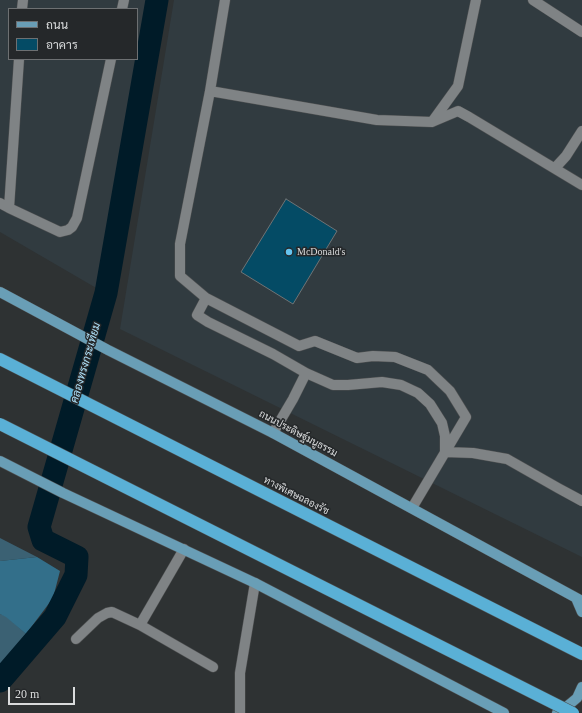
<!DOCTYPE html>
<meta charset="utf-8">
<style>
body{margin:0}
#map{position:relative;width:582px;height:713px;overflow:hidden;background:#2e3233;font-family:"Times New Roman",Sarabun,serif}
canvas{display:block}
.legend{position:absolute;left:8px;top:8px;width:130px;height:52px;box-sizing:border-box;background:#25282a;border:1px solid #6d7072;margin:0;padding:5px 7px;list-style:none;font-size:12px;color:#dadcdd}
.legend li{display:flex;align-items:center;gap:8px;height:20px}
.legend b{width:20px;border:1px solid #6d7072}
.scale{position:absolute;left:8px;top:687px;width:67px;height:18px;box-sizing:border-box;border:2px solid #dadcdd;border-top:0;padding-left:5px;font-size:12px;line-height:14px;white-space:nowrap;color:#dadcdd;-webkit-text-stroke:3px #25282a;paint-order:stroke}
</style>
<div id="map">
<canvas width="582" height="713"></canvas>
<ul class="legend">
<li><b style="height:5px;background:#699eb6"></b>ถนน</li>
<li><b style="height:11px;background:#044b65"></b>อาคาร</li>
</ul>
<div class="scale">20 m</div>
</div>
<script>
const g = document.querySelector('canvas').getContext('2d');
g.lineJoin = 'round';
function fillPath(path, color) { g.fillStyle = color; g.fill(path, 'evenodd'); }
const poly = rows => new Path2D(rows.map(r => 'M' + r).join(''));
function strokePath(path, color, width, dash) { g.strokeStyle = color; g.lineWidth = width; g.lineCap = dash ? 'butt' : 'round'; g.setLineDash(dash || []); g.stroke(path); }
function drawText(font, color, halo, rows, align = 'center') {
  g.font = font + ' "Times New Roman",Sarabun,serif'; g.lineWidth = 3; g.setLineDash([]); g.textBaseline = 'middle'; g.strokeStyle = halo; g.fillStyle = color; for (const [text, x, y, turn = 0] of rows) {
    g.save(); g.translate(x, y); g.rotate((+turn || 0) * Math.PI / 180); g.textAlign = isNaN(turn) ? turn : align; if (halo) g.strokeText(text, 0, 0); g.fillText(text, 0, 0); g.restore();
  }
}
const built = poly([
 [0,0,147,0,137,57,137,9,9,9,9,59,137,59,98,289,0,232],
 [174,0,582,0,582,557,120,329]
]);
const green = poly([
 [0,538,37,557,0,561],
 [0,614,6,616,26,634,0,665]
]);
const forest = poly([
 [37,557,60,571,53,598,26,634,6,617,0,614,0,561]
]);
const canal = poly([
 [0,681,55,617,76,575,77,557,43,540,39,527,106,293,157,0]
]);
const building = poly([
 [286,199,337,231,293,304,241,272,286,199]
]);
const minor = poly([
 [225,0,210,91,180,244,180,276,206,298,299,346,315,341,357,358,373,356,395,357,428,370,450,391,466,417,412,508],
 [533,0,582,32],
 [22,9,23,0],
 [122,9,124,0],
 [210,91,377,120,432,122,458,111,469,117,582,185],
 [432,122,458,86,476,0],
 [555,168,566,156,582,131],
 [0,203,9,208,60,232,68,230,72,227,77,218,111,59],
 [9,208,19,59],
 [206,298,197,315,208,322,273,354,306,373,333,385,348,385,382,382,401,385,418,393,430,404,442,423,445,436,445,452],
 [273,433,293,399,306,373],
 [445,452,473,453,507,459,558,488,582,501],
 [140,625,184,549],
 [76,639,98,618,107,613,112,612,140,625,213,667],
 [240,713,240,673,255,583]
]);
const major = poly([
 [0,292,108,350,273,433,582,601],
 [0,461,63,493,255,583,504,713],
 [576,598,582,612],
 [557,713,565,708,577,698,582,687]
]);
const highway = poly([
 [0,359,582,654]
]);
const highwayBridge = poly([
 [0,424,573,713]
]);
const markers = [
 [289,252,4,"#66c4ef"]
];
const poiNames = [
 ["McDonald's",297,252]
];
const streetNames = [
 ["ถนนประดิษฐ์มนูธรรม",298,434,28],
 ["ทางพิเศษฉลองรัช",296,496,27]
];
const waterNames = [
 ["คลองทรงกระเทียม",86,363,-74]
];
fillPath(built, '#313b40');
fillPath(green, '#3b6173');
fillPath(forest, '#336f8a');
strokePath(canal, '#001b28', 23);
fillPath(building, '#044b65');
strokePath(building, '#6f7375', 1);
strokePath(minor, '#4e5051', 11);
strokePath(major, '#4e5051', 11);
strokePath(highway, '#4e5051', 13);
strokePath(minor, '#7f8385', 10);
strokePath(major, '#699eb6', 10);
strokePath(highway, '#5ab0d6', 12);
strokePath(highwayBridge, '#4e5051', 13, []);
strokePath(highwayBridge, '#5ab0d6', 12);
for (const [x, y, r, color] of markers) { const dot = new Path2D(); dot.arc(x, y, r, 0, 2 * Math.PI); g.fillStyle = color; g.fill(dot); strokePath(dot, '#25282a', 1.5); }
drawText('10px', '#dadcdd', '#25282a', poiNames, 'left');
drawText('10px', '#dadcdd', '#25282a', streetNames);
drawText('italic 11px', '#aee1fa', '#25282a', waterNames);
</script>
